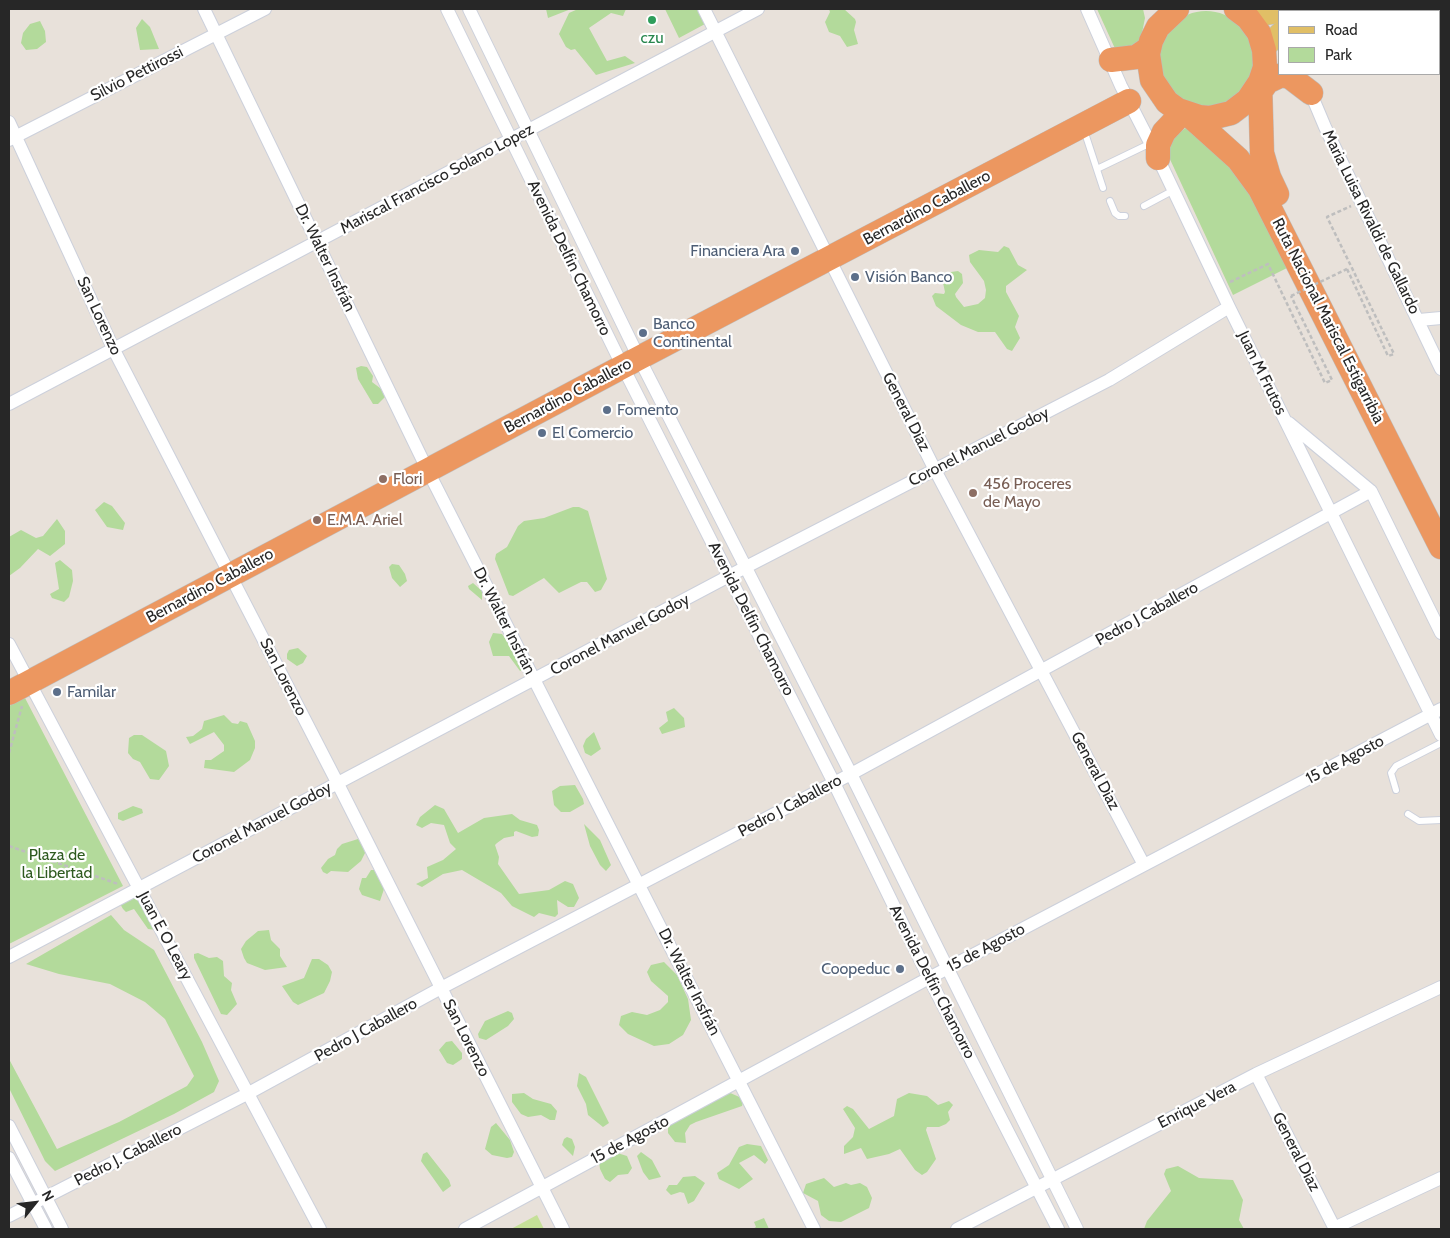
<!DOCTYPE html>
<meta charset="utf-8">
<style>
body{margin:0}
#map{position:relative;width:1450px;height:1238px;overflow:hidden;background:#e8e1da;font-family:Cabin,sans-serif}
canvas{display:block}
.frame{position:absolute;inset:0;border:10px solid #272727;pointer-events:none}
.legend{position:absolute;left:1278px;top:10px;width:162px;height:65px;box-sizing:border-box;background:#fff;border:1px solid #a9a9a9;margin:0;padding:6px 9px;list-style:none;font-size:15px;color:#272727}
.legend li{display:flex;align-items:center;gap:10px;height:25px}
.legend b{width:25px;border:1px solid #a9a9a9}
.north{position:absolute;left:10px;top:1178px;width:50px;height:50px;-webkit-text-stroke:4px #fff;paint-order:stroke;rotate:61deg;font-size:14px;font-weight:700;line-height:20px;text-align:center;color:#272727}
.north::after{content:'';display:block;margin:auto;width:18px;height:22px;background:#272727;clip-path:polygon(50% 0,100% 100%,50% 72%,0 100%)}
</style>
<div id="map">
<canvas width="1450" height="1238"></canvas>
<div class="frame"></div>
<ul class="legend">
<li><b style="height:6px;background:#e1bf66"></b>Road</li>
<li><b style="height:14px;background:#b3da9b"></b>Park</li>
</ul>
<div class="north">N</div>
</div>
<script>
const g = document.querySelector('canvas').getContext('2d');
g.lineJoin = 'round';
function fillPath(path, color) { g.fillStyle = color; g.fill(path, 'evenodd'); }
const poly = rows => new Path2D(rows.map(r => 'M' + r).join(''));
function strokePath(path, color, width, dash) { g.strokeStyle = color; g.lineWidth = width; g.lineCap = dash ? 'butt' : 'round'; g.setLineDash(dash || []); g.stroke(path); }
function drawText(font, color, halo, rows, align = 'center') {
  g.font = font + ' Cabin,sans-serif'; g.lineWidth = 4.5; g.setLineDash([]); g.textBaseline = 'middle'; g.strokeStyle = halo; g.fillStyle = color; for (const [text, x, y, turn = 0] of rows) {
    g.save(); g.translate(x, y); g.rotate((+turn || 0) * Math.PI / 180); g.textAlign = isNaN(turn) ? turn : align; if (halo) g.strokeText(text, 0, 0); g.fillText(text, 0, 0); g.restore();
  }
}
const green = poly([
 [546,9,571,9,548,18],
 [578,9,626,9,623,16,611,13,589,28,607,61,625,56,635,63,596,75,575,49,571,50,566,47,559,34,569,13],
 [665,9,697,9,705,24,679,38],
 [829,9,844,9,855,19,856,22,854,30,858,44,847,47,840,36,829,32,825,22,830,12],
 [1097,9,1143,9,1145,18,1141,38,1136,49,1117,53],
 '1158 59a48 48 0 1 1 96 0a48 48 0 1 1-96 0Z',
 [142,19,150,27,159,49,140,50,136,28],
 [40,21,45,31,46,42,37,49,26,50,21,43,23,33,30,24],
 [1187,127,1240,176,1287,268,1233,295,1168,155,1173,137],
 [1004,246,1009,248,1018,265,1027,270,1006,286,1006,292,1019,316,1015,327,1020,338,1012,351,1007,349,995,332,978,332,961,325,936,306,932,296,935,293,944,294,945,292,942,278,944,273,958,271,962,274,963,283,955,294,956,297,964,307,978,304,985,298,986,290,984,281,970,262,969,255,979,250,998,252],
 [361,366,367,367,373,376,372,382,384,391,386,396,378,404,373,404,358,379,356,368],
 [104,502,112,506,125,523,123,530,107,527,95,510],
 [573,507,579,507,588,511,607,579,601,590,595,592,587,582,581,582,559,593,544,578,513,596,509,595,495,559,496,554,507,547,518,526,524,521,544,518],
 [57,519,65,531,65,544,50,556,38,549,20,568,9,576,9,537,21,530,36,538,43,536],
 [60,560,72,570,73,581,69,597,64,602,52,598,50,594,59,589,55,563],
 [392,564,399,565,405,574,407,581,400,587,392,578,389,567],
 [473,583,482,591,482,600,469,589,468,586],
 [493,633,502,634,521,661,522,670,520,671,509,656,493,656,489,642],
 [298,648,307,656,303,663,297,666,287,659,287,654,289,650],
 [25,698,123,886,9,944,9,706],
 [674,708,684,718,685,727,662,734,659,728,668,721,666,712],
 [224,715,232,723,238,724,240,721,247,723,255,741,255,748,250,760,234,772,204,768,205,760,211,760,224,751,224,745,214,732,190,744,186,737,193,736,202,729,204,721],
 [594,732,601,749,591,756,585,753,583,746,586,739],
 [134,735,142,735,166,751,169,766,159,780,150,779,140,762,133,759,128,753,129,738],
 [575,785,583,799,584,804,570,812,561,812,554,805,552,791,560,786],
 [435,805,444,809,458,833,484,818,512,814,520,820,537,825,539,830,538,836,532,837,516,831,514,832,514,836,504,838,497,843,495,845,499,857,498,864,519,894,549,890,565,881,573,884,579,898,574,907,568,907,557,900,558,914,555,917,539,913,534,917,512,906,501,893,462,870,443,874,422,887,416,884,428,878,427,867,443,860,456,849,450,843,444,825,431,823,422,828,416,825,420,817],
 [133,806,142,809,143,813,123,821,118,819,118,813],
 [584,824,600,840,611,865,606,871,600,865,590,846],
 [358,839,363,843,365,853,361,861,348,872,331,871,327,874,323,872,321,868,328,859,335,855,337,849,342,844],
 [371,870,375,870,386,883,380,901,362,895,359,889,362,878,366,878],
 [136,895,156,930,148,929,134,909,126,912,123,909,119,902],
 [111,915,124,930,154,950,202,1042,219,1081,214,1092,174,1114,55,1171,45,1161,9,1088,9,1059,57,1149,119,1122,187,1086,194,1076,165,1019,145,1002,110,984,59,974,26,964],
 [269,930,271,940,280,949,280,956,287,967,265,970,247,963,244,958,241,949,246,941,258,931],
 [198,953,209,958,217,957,223,961,224,976,232,983,231,990,237,1004,227,1015,221,1014,194,958,194,954],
 [312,959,319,959,328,965,332,972,330,981,324,993,298,1005,293,1002,282,986,304,978],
 [664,962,677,975,688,999,691,1020,683,1035,669,1044,654,1046,628,1034,619,1025,621,1016,632,1012,647,1015,660,1010,668,1002,668,996,651,981,647,972,651,965],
 [508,1011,512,1013,514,1019,508,1026,486,1040,479,1038,478,1034,485,1021],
 [452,1041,462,1053,462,1059,453,1065,447,1063,439,1050,446,1042],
 [579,1073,586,1077,609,1123,603,1127,588,1115,586,1104,577,1086],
 [728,1092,744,1099,742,1106,696,1122,690,1125,685,1133,686,1143,675,1142,668,1133,668,1125],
 [524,1093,533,1099,551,1104,557,1111,555,1120,550,1120,541,1115,528,1117,521,1114,512,1102,512,1094],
 [909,1093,927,1096,938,1105,949,1101,953,1105,948,1112,950,1120,946,1124,939,1127,927,1127,926,1130,936,1159,927,1172,922,1175,915,1170,900,1149,889,1154,867,1159,861,1148,844,1154,844,1146,853,1137,855,1128,843,1109,847,1106,853,1109,869,1129,894,1116,897,1099],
 [496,1123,510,1140,514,1152,512,1157,507,1158,492,1155,485,1149,491,1127],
 [567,1137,572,1139,575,1147,573,1156,562,1145,564,1139],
 [747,1144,761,1146,768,1160,765,1164,754,1155,739,1163,753,1179,739,1189,719,1179,717,1173,729,1165,739,1147],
 [427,1152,449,1180,451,1186,443,1192,421,1161,423,1154],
 [614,1152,627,1156,632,1168,628,1174,618,1175,610,1182,605,1179,600,1169,599,1162],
 [641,1152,652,1160,661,1177,649,1180,643,1172,637,1156],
 [1178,1166,1199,1178,1233,1180,1243,1200,1239,1220,1244,1229,1144,1229,1147,1221,1171,1191,1164,1174,1166,1169],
 [695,1176,705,1183,694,1201,688,1204,684,1193,680,1192,671,1195,666,1190,669,1185,677,1185,683,1177],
 [824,1178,834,1187,846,1183,851,1185,860,1183,867,1187,872,1198,869,1208,841,1222,829,1221,821,1215,818,1201,803,1193,806,1184],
 [764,1218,769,1229,753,1229,756,1227,754,1222]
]);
const pitch = poly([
 [537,1215,544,1229,511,1229]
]);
const path = poly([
 [1347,269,1388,356,1394,354,1327,217,1351,206],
 [1230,282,1268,264,1325,383,1332,380,1291,296],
 [9,753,22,706],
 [9,846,118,884]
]);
const lane = poly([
 [1084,130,1103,188],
 [1097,169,1151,143],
 [1110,201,1115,213,1119,216,1125,216],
 [1144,206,1174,190],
 [1396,790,1391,773,1396,766,1441,743],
 [1408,814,1419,821,1441,820]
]);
const street = poly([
 [204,9,428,471,814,1229],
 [447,9,623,367,834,783,929,978,1058,1229],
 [469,9,639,358,851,774,1077,1229],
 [704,9,935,470,1144,865],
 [1087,9,1121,86,1158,158,1229,307,1441,735],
 [1309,89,1325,127,1441,369],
 [9,122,114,350,338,784,563,1229],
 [9,140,265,9],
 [1419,320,1441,318],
 [9,404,758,9],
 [1289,423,1371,491,1441,633],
 [9,644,320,1229],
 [9,957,746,567,1109,380,1229,307],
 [1256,1074,1335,1229],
 [9,1126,62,1229],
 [9,1158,46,1229],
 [9,1216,247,1094,441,988,851,774,1371,491],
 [1334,1228,1441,1178],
 [465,1229,929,978,1441,709],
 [957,1229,1256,1074,1441,987]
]);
const primary = poly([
 [1300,11,1305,9],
 [1248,18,1279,13],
 [1264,50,1279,33]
]);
const highway = poly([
 [1177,9,1158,27,1151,41,1148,54,1152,80,1167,102,1178,110,1199,117,1210,118,1231,113,1248,100,1260,82,1265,67,1264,50,1259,33,1248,18,1236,9],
 [1111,60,1136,57,1149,48],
 [1260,82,1262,153,1269,177,1277,194],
 [1260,92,1267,82,1282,75,1290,77,1311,93],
 [1188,114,1238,159,1260,189,1441,547],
 [1158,158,1158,145,1164,132,1183,112],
 [9,693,639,358,1129,101]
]);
const pathBridge = poly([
 [1291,296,1347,269]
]);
const markers = [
 [652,20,5,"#2e9e5b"],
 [795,251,5,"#5c6f8a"],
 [855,277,5,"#5c6f8a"],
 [643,333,5,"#5c6f8a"],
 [607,410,5,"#5c6f8a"],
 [542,433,5,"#5c6f8a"],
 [383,479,5,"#8d6e63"],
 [973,493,5,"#8d6e63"],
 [317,520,5,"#8d6e63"],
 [57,692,5,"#5c6f8a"],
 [900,969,5,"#5c6f8a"]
];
const leisureNames = [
 ["czu",652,38]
];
const streetNames = [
 ["Silvio Pettirossi",137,74,-27],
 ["Mariscal Francisco Solano Lopez",437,179,-28],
 ["Bernardino Caballero",927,208,-28],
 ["Maria Luisa Rivaldi de Gallardo",1371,222,64],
 ["Dr. Walter Insfrán",325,258,64],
 ["Avenida Delfin Chamorro",569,258,64],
 ["San Lorenzo",99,316,65],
 ["Ruta Nacional Mariscal Estigarribia",1328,321,63],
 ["Juan M Frutos",1262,373,64],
 ["Bernardino Caballero",568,396,-28],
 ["General Diaz",906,412,63],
 ["Coronel Manuel Godoy",979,447,-27],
 ["Bernardino Caballero",210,586,-28],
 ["Pedro J Caballero",1147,614,-29],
 ["Avenida Delfin Chamorro",751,619,63],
 ["Dr. Walter Insfrán",504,621,63],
 ["Coronel Manuel Godoy",620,635,-28],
 ["San Lorenzo",283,677,63],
 ["15 de Agosto",1345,760,-28],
 ["General Diaz",1095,771,62],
 ["Pedro J Caballero",790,806,-28],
 ["Coronel Manuel Godoy",262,823,-28],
 ["Juan E O Leary",165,936,62],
 ["15 de Agosto",986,948,-28],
 ["Dr. Walter Insfrán",689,982,63],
 ["Avenida Delfin Chamorro",932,982,63],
 ["Pedro J Caballero",366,1030,-29],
 ["San Lorenzo",466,1038,63],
 ["Enrique Vera",1197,1105,-27],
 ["15 de Agosto",630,1140,-28],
 ["General Diaz",1296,1152,63],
 ["Pedro J. Caballero",128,1155,-27]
];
const serviceNames = [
 ["Financiera Ara",785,251,"right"],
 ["Visión Banco",865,277],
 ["Banco",653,324],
 ["Continental",653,342],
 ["Fomento",617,410],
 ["El Comercio",552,433],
 ["Familar",67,692],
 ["Coopeduc",890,969,"right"]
];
const educationNames = [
 ["Flori",393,479],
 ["456 Proceres",983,484],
 ["de Mayo",983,502],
 ["E.M.A. Ariel",327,520]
];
const parkNames = [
 ["Plaza de",57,855],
 ["la Libertad",57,873]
];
fillPath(green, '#b3da9b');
fillPath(pitch, '#c5e098');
strokePath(lane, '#ccd0db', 8);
strokePath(street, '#ccd0db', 14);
strokePath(primary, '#bebebe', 21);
strokePath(highway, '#bebebe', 25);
strokePath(path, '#bebebe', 2.5, [4, 2.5]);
strokePath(lane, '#fff', 6);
strokePath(street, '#fff', 12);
strokePath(primary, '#e1bf66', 20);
strokePath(highway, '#ec9760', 24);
strokePath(pathBridge, '#bebebe', 2.5, [4, 2.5]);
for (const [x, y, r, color] of markers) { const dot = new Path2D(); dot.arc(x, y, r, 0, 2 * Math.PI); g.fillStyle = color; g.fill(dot); strokePath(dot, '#fff', 2); }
drawText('16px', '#27864d', '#fff', leisureNames);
drawText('16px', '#272727', '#fff', streetNames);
drawText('16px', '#4e5e75', '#fff', serviceNames, 'left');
drawText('16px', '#785e54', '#fff', educationNames, 'left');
drawText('16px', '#2f5b20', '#fff', parkNames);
</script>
